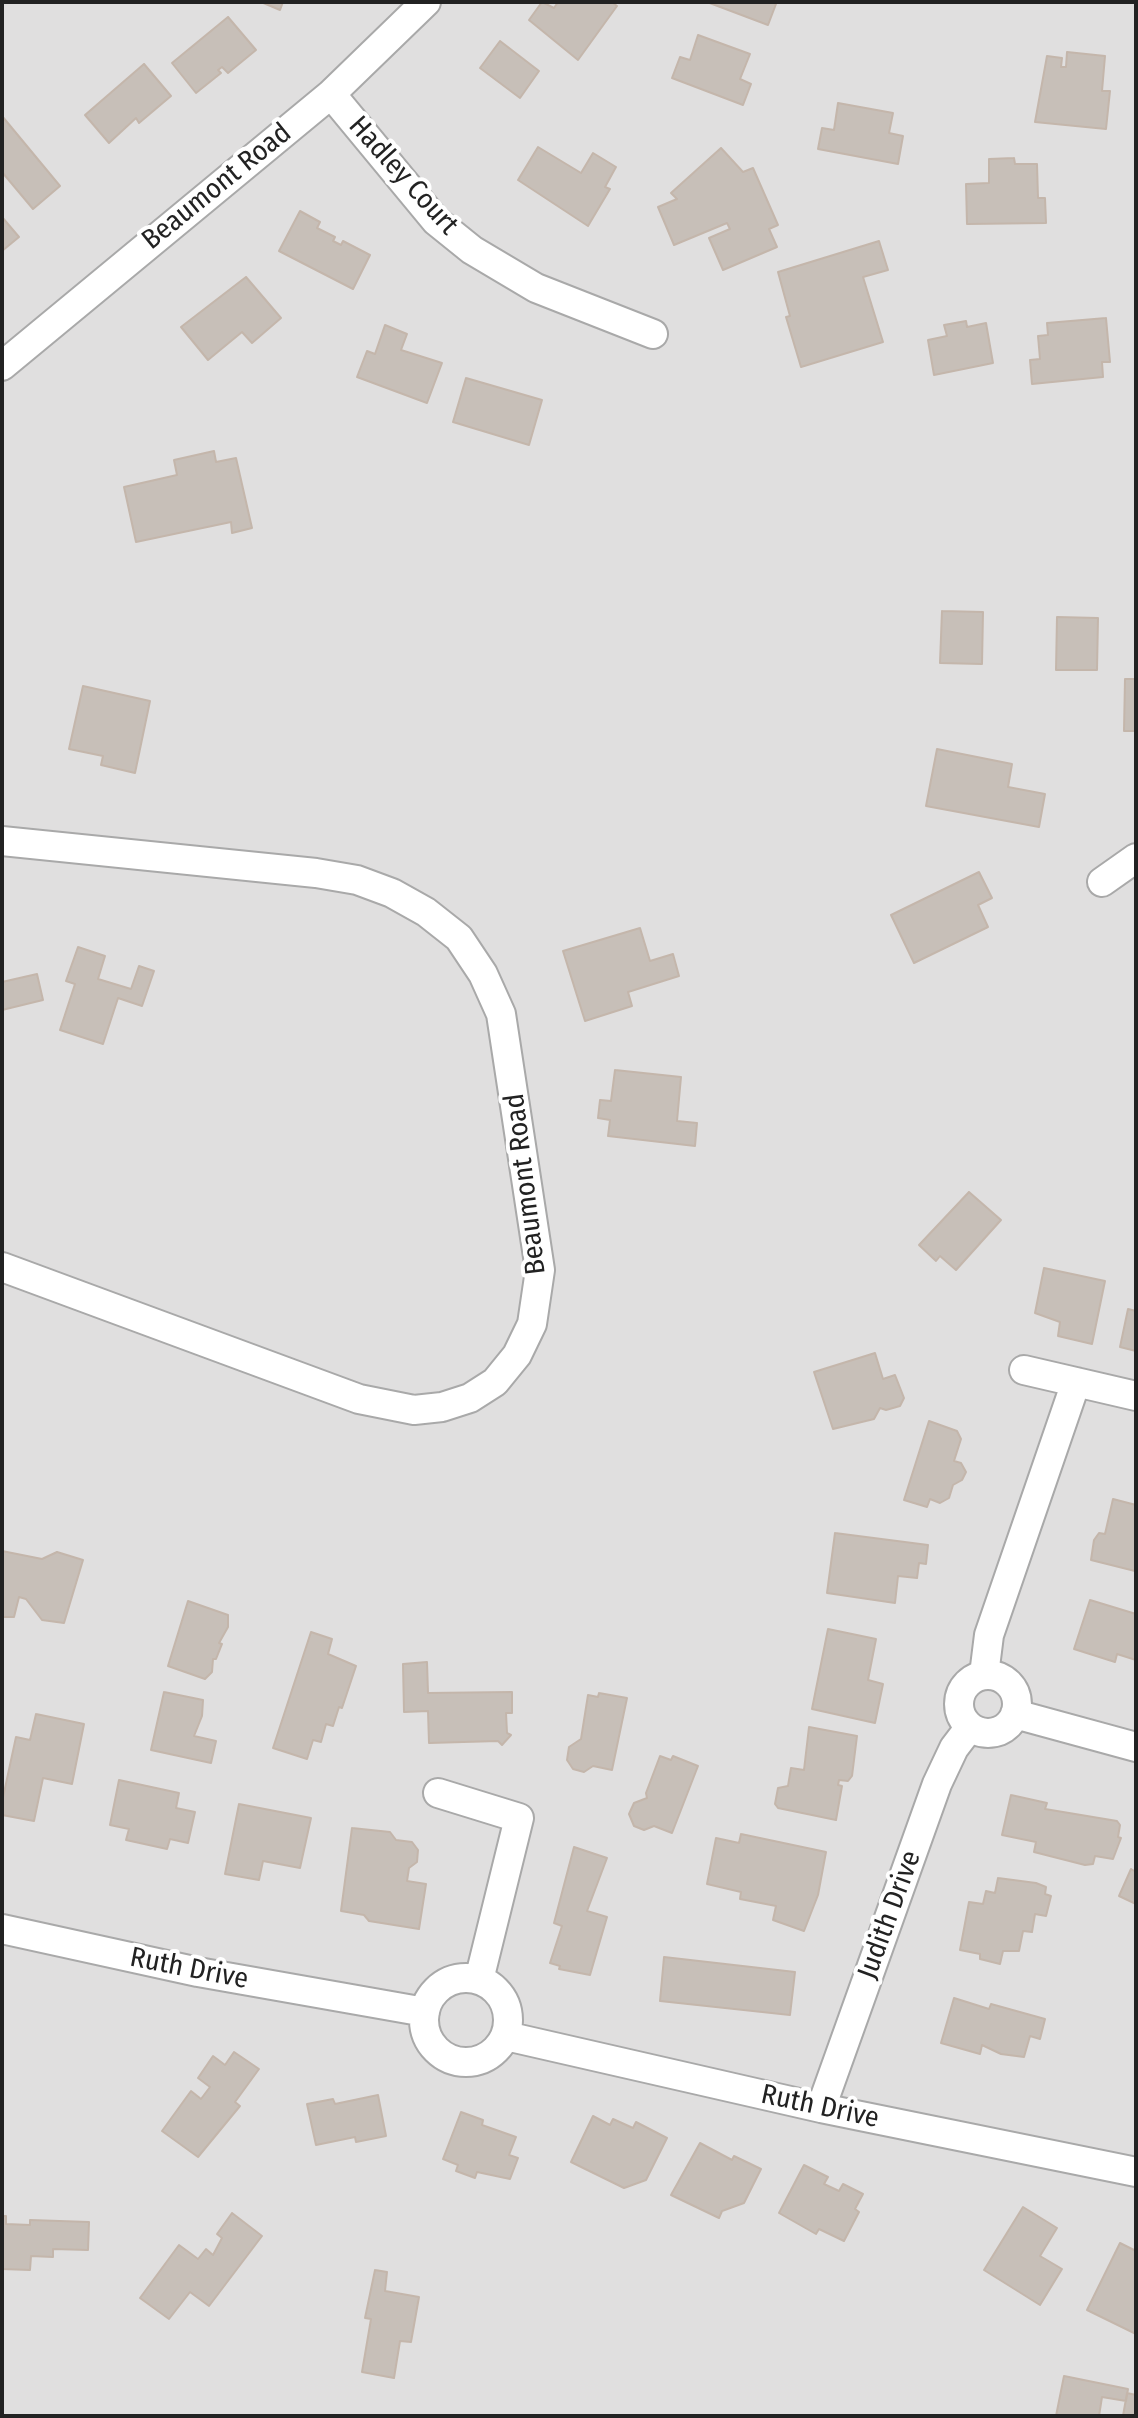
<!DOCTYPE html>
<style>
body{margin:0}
#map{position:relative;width:1138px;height:2418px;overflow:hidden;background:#f2efe9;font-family:"Fira Sans Condensed",sans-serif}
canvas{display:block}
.frame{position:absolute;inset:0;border:4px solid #222;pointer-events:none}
</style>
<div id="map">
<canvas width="1138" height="2418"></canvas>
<div class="frame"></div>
</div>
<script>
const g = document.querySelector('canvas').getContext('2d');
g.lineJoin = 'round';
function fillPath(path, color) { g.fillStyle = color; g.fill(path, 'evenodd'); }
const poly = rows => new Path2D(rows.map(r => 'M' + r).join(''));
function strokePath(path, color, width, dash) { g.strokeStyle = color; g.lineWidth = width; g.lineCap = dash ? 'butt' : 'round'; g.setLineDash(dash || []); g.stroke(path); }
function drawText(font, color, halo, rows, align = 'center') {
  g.font = font + ' "Fira Sans Condensed",sans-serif'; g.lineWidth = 8; g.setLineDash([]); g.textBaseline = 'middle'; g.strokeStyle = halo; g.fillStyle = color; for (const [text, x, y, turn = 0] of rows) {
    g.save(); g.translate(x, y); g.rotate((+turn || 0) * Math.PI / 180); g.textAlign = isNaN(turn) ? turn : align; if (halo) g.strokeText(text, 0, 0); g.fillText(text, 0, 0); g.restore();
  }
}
const residential = poly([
 [2,2,1136,2,1136,2416,2,2416]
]);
const building = poly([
 [261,2,283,2,280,10,261,2],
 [542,2,554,8,558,2,612,2,617,6,578,60,529,20,542,2],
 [707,2,772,2,776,4,768,25,707,2],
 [228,17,256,50,228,73,222,67,218,70,221,73,196,93,172,63,228,17],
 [698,35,750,54,740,79,751,84,743,105,672,78,680,57,690,60,698,35],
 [500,41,539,71,520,98,480,68,500,41],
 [1067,52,1105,56,1102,91,1110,91,1106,129,1035,122,1047,56,1062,58,1061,67,1066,67,1067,52],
 [144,64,171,96,139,123,136,118,109,143,85,115,144,64],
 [838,103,893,113,889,133,903,136,898,164,818,149,822,128,834,130,838,103],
 [2,116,60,186,33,209,2,172,2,116],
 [538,147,581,173,593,153,616,167,605,187,610,189,588,226,518,180,538,147],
 [721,148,743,172,753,168,778,225,769,229,777,247,723,270,709,238,730,229,727,223,674,245,658,207,677,199,671,193,721,148],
 [1014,158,1015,164,1037,164,1038,198,1045,198,1046,223,967,224,966,184,989,183,989,159,1014,158],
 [300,211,320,222,317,228,335,237,333,241,341,245,343,241,370,255,353,289,279,251,300,211],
 [2,217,19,237,2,251,2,217],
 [879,241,888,270,863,277,883,342,801,367,786,317,790,316,778,272,879,241],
 [246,277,281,318,252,343,242,332,208,360,181,327,246,277],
 [1106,318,1110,362,1102,362,1103,377,1032,384,1030,360,1040,359,1038,336,1048,335,1047,323,1106,318],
 [966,321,967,327,986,323,993,363,934,375,928,340,947,336,944,325,966,321],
 [385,325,407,334,401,350,442,363,427,403,357,377,367,351,375,354,385,325],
 [466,378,542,400,529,445,453,422,466,378],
 [214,451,216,462,236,458,252,528,232,533,231,522,136,542,124,487,177,475,174,460,214,451],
 [942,611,983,612,982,664,940,663,942,611],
 [1057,617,1098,618,1097,670,1056,670,1057,617],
 [1125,679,1136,679,1136,731,1124,731,1125,679],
 [83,686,150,701,135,773,101,765,103,756,69,749,83,686],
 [937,749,1012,764,1008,787,1045,794,1039,827,926,806,937,749],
 [979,872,992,898,978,905,988,927,914,963,891,915,979,872],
 [640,928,650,961,673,954,679,976,628,992,632,1006,585,1021,563,951,640,928],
 [78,947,105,956,98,979,131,989,139,966,154,971,142,1006,118,998,103,1044,60,1030,75,984,66,981,78,947],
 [37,974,43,1000,2,1010,2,982,37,974],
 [615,1070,681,1077,677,1121,697,1123,695,1146,608,1136,610,1120,598,1118,600,1100,611,1101,615,1070],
 [969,1192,1001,1220,956,1270,940,1256,936,1261,919,1245,969,1192],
 [1044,1268,1105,1281,1092,1344,1058,1336,1060,1322,1035,1313,1044,1268],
 [1128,1309,1136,1311,1136,1351,1120,1347,1128,1309],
 [875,1353,883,1379,895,1375,904,1398,900,1406,886,1410,880,1408,874,1419,833,1429,814,1372,875,1353],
 [929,1421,957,1431,961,1439,954,1461,961,1463,966,1472,962,1480,953,1485,949,1498,940,1503,930,1499,927,1507,904,1500,929,1421],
 [1113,1499,1136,1505,1135,1571,1091,1560,1094,1540,1099,1533,1105,1534,1113,1499],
 [835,1533,928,1545,926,1564,919,1563,917,1578,898,1576,895,1603,827,1593,835,1533],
 [2,1551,42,1559,57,1552,83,1560,64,1623,42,1620,26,1599,19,1597,14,1617,2,1617,2,1551],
 [1090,1600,1136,1614,1136,1660,1117,1654,1115,1662,1074,1649,1090,1600],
 [188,1601,228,1615,228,1627,219,1643,222,1644,216,1659,213,1659,212,1672,205,1679,168,1666,188,1601],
 [828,1629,876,1639,868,1680,883,1684,875,1723,812,1709,828,1629],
 [311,1632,332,1639,328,1654,356,1666,342,1708,339,1707,333,1726,326,1724,321,1742,313,1740,307,1759,273,1748,311,1632],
 [427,1662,428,1693,512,1692,512,1713,506,1713,507,1733,511,1735,502,1745,498,1741,429,1743,428,1711,404,1712,403,1664,427,1662],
 [164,1692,203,1700,202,1716,194,1736,216,1741,211,1763,151,1750,164,1692],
 [599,1693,627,1698,612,1770,593,1766,584,1772,573,1769,567,1760,569,1747,581,1739,588,1695,598,1697,599,1693],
 [36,1714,84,1724,72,1784,43,1778,34,1821,2,1815,2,1802,16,1737,30,1740,36,1714],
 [809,1727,857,1736,852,1776,848,1781,839,1780,838,1785,842,1786,836,1820,778,1808,775,1804,778,1788,788,1786,791,1768,804,1770,809,1727],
 [660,1756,671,1760,673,1756,698,1766,672,1833,654,1826,644,1830,634,1826,629,1814,634,1803,647,1798,646,1793,660,1756],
 [119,1780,179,1793,176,1808,195,1812,188,1843,170,1839,167,1849,126,1840,129,1829,110,1825,119,1780],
 [1011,1795,1047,1803,1045,1809,1117,1821,1120,1825,1118,1837,1121,1838,1113,1859,1095,1856,1093,1864,1085,1865,1034,1852,1036,1842,1002,1835,1011,1795],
 [239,1804,311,1818,300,1868,263,1861,259,1880,225,1874,239,1804],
 [352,1828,390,1832,396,1840,412,1842,418,1850,417,1862,409,1868,407,1881,426,1884,419,1929,369,1921,364,1915,341,1911,352,1828],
 [741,1834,826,1852,818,1895,804,1931,773,1920,776,1906,740,1899,741,1892,707,1884,716,1838,739,1843,741,1834],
 [574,1847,607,1858,587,1911,607,1917,590,1975,559,1969,560,1966,550,1963,562,1926,554,1923,574,1847],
 [1131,1869,1136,1872,1136,1904,1119,1896,1131,1869],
 [998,1878,1036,1883,1046,1887,1045,1894,1051,1896,1046,1916,1035,1914,1032,1932,1023,1931,1019,1951,1003,1951,1000,1964,980,1959,980,1954,960,1950,969,1902,983,1904,986,1891,995,1893,998,1878],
 [664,1957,795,1972,790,2015,660,2001,664,1957],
 [954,1998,989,2009,991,2004,1045,2019,1040,2039,1030,2036,1024,2057,1001,2054,982,2045,980,2054,941,2043,954,1998],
 [234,2052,259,2069,235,2102,240,2106,198,2157,162,2131,191,2091,201,2099,210,2087,198,2078,213,2056,225,2065,234,2052],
 [378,2095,386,2136,356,2142,355,2137,316,2145,307,2104,333,2099,335,2104,378,2095],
 [461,2112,483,2120,482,2125,516,2137,509,2155,518,2158,510,2179,477,2172,475,2178,456,2171,458,2165,443,2159,461,2112],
 [593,2116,610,2125,613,2119,633,2128,636,2122,667,2138,646,2180,624,2188,571,2162,593,2116],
 [700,2143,732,2160,734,2156,761,2169,744,2203,722,2211,719,2218,671,2195,700,2143],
 [804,2165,828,2177,824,2184,839,2191,843,2184,863,2194,855,2209,859,2212,844,2241,819,2229,816,2234,779,2213,804,2165],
 [1023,2207,1057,2228,1040,2256,1062,2269,1040,2305,984,2270,1023,2207],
 [232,2213,262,2236,209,2306,190,2292,169,2319,140,2298,179,2245,198,2259,206,2249,213,2255,222,2238,217,2234,232,2213],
 [2,2216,6,2216,6,2224,30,2225,30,2220,89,2222,88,2250,53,2249,53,2257,31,2256,30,2270,2,2269,2,2216],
 [1120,2243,1136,2251,1136,2334,1087,2310,1120,2243],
 [375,2270,387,2272,385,2291,419,2297,411,2342,400,2341,394,2378,362,2372,371,2319,365,2318,375,2270],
 [1064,2376,1128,2389,1126,2401,1102,2397,1099,2416,1056,2416,1064,2376],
 [1127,2393,1136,2395,1136,2416,1123,2416,1127,2393]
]);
const minor = poly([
 [331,94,436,221,472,250,536,288,653,334],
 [2,366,331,94,426,2],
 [2,841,316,873,357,880,392,893,426,912,459,938,483,974,501,1014,540,1270,532,1324,517,1355,495,1382,470,1398,442,1407,414,1410,359,1399,2,1267],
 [1102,882,1136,858],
 [1024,1370,1136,1396],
 [984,1675,989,1635,1076,1382],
 '959 1704a29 29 0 1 1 58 0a29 29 0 1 1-58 0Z',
 [1015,1714,1136,1747],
 [438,1793,519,1818,479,1980],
 [2,1929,198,1972,425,2012],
 '424 2020a42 42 0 1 1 84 0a42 42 0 1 1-84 0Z',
 [506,2036,821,2108,1136,2172],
 [821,2108,937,1784,954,1748,970,1727]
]);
const streetNames = [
 ["Hadley Court",403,176,48],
 ["Beaumont Road",217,187,-39],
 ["Beaumont Road",526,1184,-97],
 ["Judith Drive",890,1915,-70],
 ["Ruth Drive",189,1969,11],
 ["Ruth Drive",820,2107,12]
];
fillPath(residential, '#e0dfdf');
fillPath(building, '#c7bfb8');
strokePath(building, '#c4b6ab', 2);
strokePath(minor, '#a9a9a9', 32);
strokePath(minor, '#fff', 28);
drawText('28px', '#222', '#fff', streetNames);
</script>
